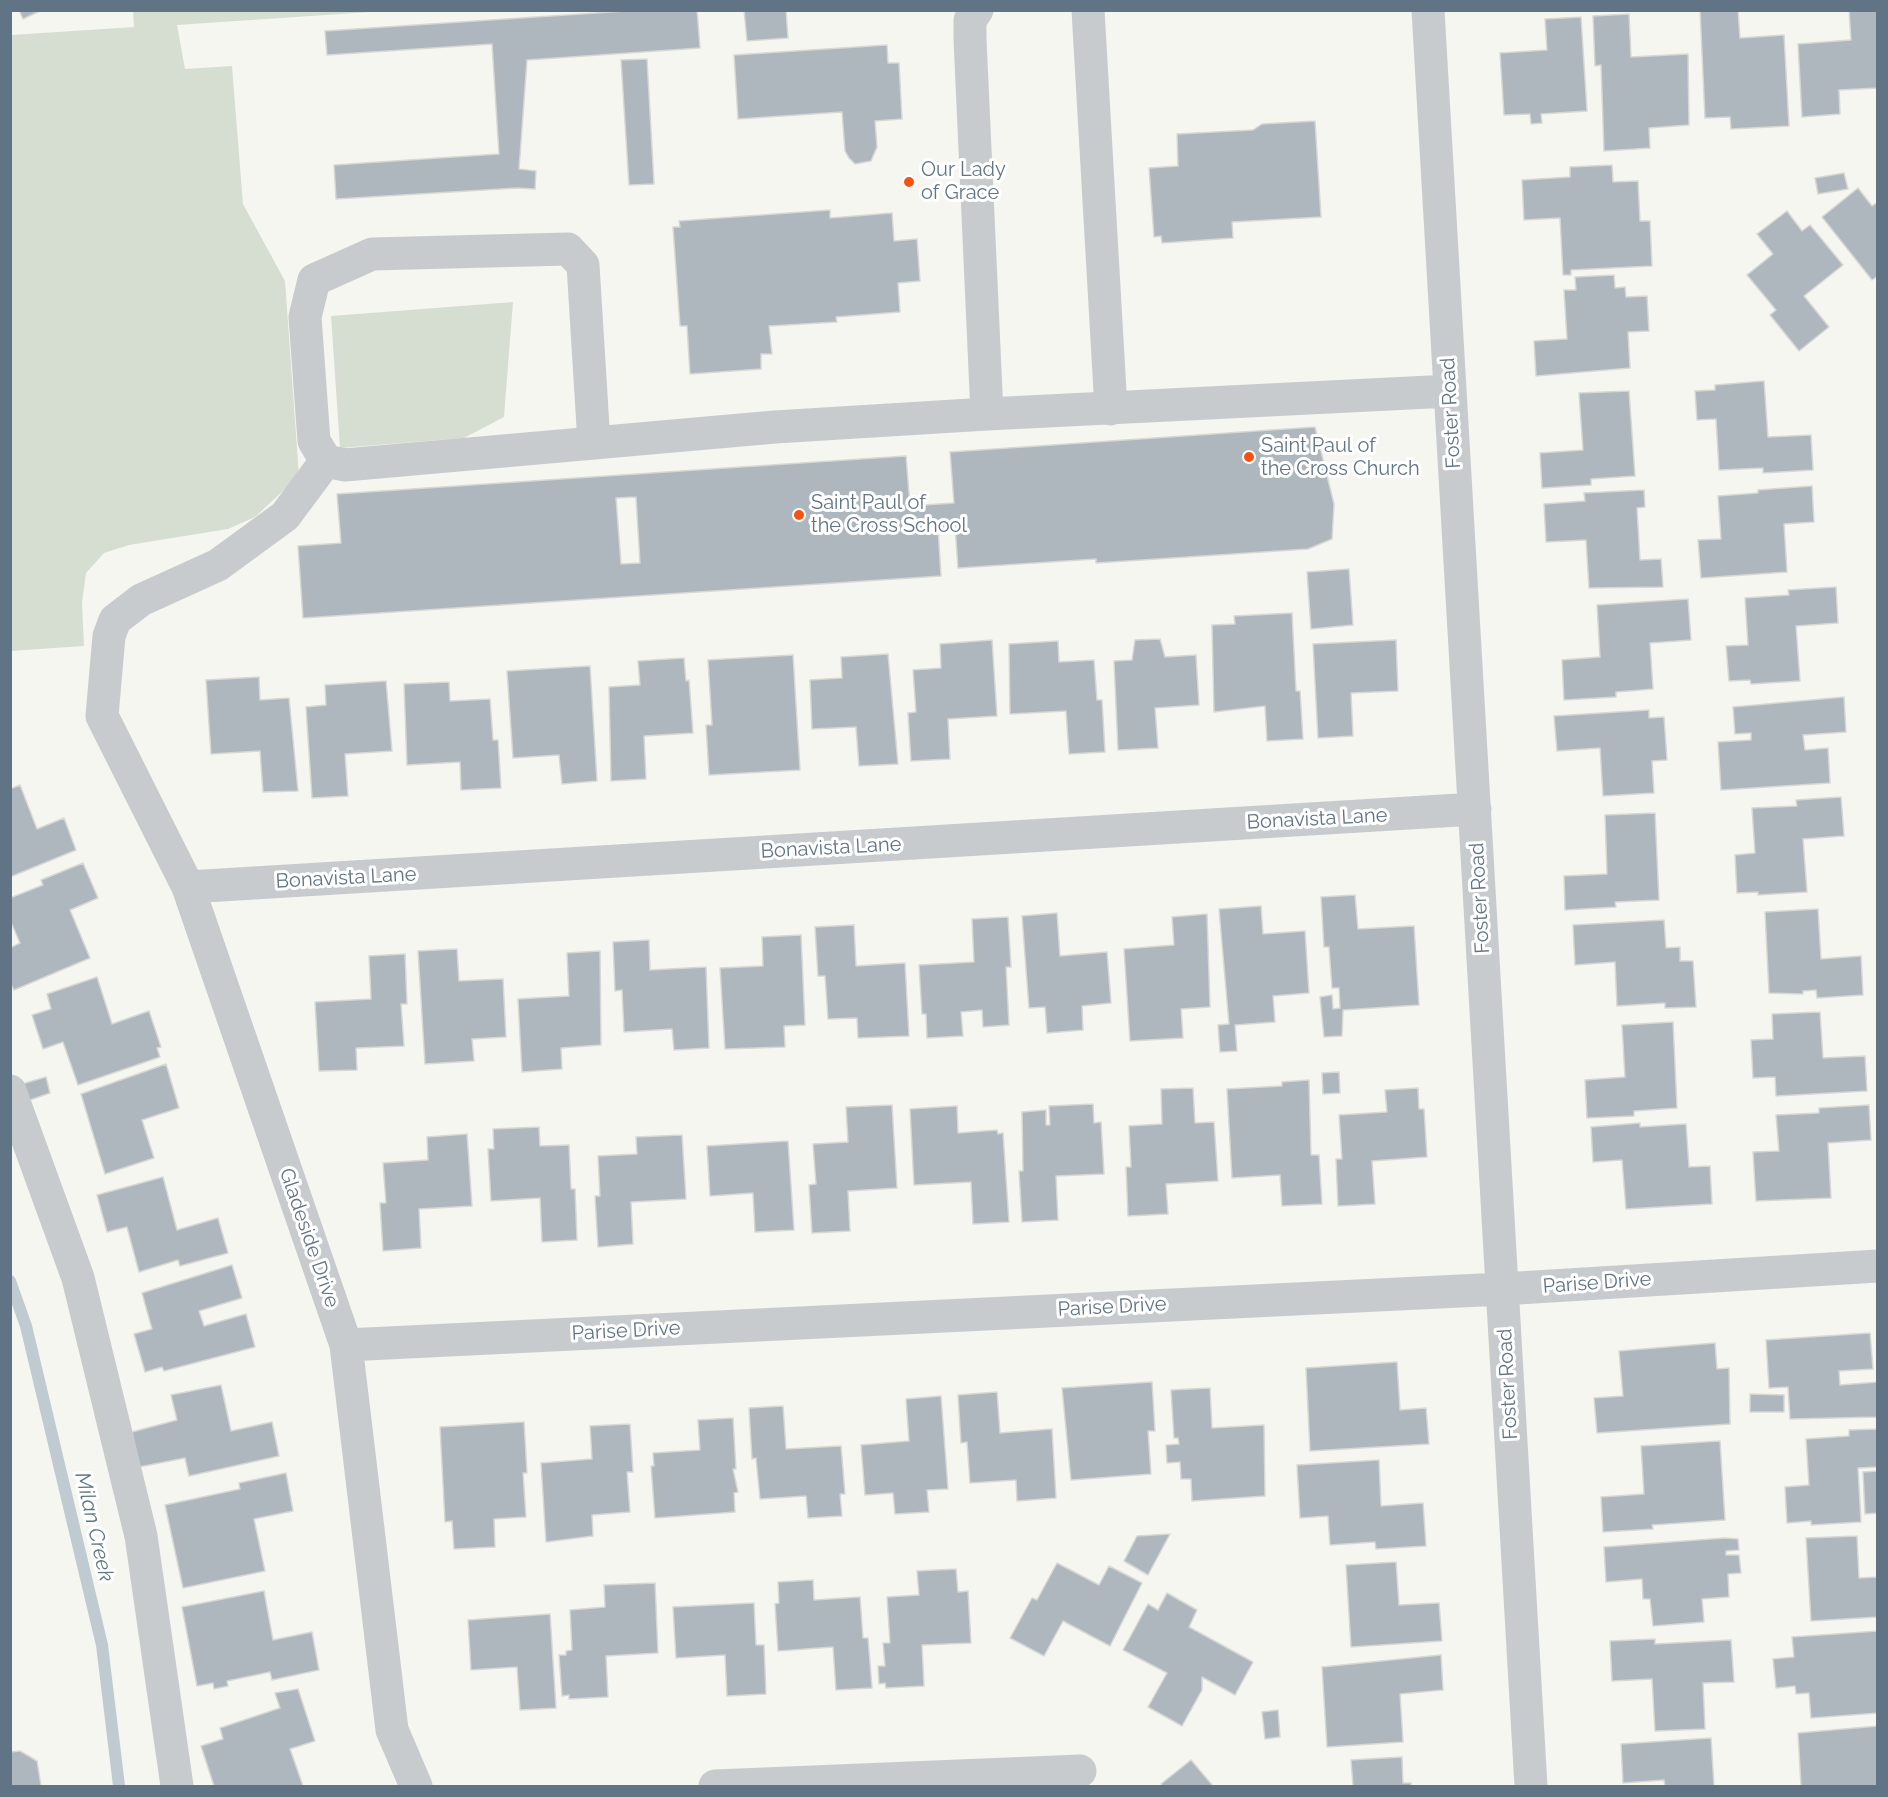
<!DOCTYPE html>
<style>
body{margin:0}
#map{position:relative;width:1888px;height:1797px;overflow:hidden;background:#f6f6f1;font-family:Raleway,sans-serif}
canvas{display:block}
.frame{position:absolute;inset:0;border:12px solid #617486;pointer-events:none}
</style>
<div id="map">
<canvas width="1888" height="1797"></canvas>
<div class="frame"></div>
</div>
<script>
const g = document.querySelector('canvas').getContext('2d');
g.lineJoin = 'round';
function fillPath(path, color) { g.fillStyle = color; g.fill(path, 'evenodd'); }
const poly = rows => new Path2D(rows.map(r => 'M' + r).join(''));
function strokePath(path, color, width, dash) { g.strokeStyle = color; g.lineWidth = width; g.lineCap = dash ? 'butt' : 'round'; g.setLineDash(dash || []); g.stroke(path); }
function drawText(font, color, halo, rows, align = 'center') {
  g.font = font + ' Raleway,sans-serif'; g.lineWidth = 6; g.setLineDash([]); g.textBaseline = 'middle'; g.strokeStyle = halo; g.fillStyle = color; for (const [text, x, y, turn = 0] of rows) {
    g.save(); g.translate(x, y); g.rotate((+turn || 0) * Math.PI / 180); g.textAlign = isNaN(turn) ? turn : align; if (halo) g.strokeText(text, 0, 0); g.fillText(text, 0, 0); g.restore();
  }
}
const green = poly([
 [133,11,385,11,177,25,185,69,232,66,243,204,285,281,299,476,255,517,228,529,129,545,104,553,86,573,82,603,84,646,11,651,11,35,134,27],
 [513,302,504,417,464,438,340,448,331,316]
]);
const stream = poly([
 [10,1281,26,1326,102,1645,119,1786]
]);
const building = poly([
 [19,10,42,10,23,19,19,10],
 [641,10,697,10,700,48,527,60,519,169,536,171,535,189,517,188,336,199,334,165,499,154,492,44,327,55,325,31,641,10],
 [744,10,786,10,788,38,747,41,744,10],
 [1700,10,1738,10,1740,38,1784,35,1789,126,1731,129,1730,117,1705,118,1700,10],
 [1849,10,1878,10,1878,88,1839,90,1840,114,1802,117,1798,44,1851,40,1849,10],
 [1629,14,1631,57,1688,54,1689,125,1649,128,1650,148,1604,151,1601,65,1595,66,1593,16,1629,14],
 [1581,17,1587,111,1541,114,1542,123,1531,124,1530,114,1504,115,1500,53,1547,50,1545,19,1581,17],
 [887,45,888,63,899,63,902,119,875,121,877,147,871,161,855,164,849,158,845,151,842,112,738,119,734,55,887,45],
 [647,59,654,184,629,185,621,60,647,59],
 [1315,121,1321,217,1232,222,1233,238,1162,243,1161,236,1154,237,1149,168,1178,166,1177,134,1253,130,1262,124,1315,121],
 [1612,165,1613,182,1638,181,1640,221,1650,221,1652,266,1571,270,1571,275,1563,275,1560,218,1524,220,1522,180,1570,177,1570,167,1612,165],
 [1844,173,1848,189,1818,194,1815,178,1844,173],
 [1858,188,1872,206,1878,202,1878,276,1872,280,1822,217,1858,188],
 [830,210,830,218,892,213,894,241,917,239,920,281,898,283,900,312,836,317,837,322,769,326,772,354,761,354,761,369,690,374,687,326,680,326,673,227,680,227,679,221,830,210],
 [1787,211,1802,231,1810,225,1843,265,1804,296,1829,327,1799,351,1770,315,1776,310,1747,275,1773,254,1757,234,1787,211],
 [1614,275,1615,288,1625,287,1626,297,1647,296,1649,331,1628,332,1630,368,1536,376,1534,341,1567,339,1564,290,1576,290,1575,277,1614,275],
 [1764,381,1768,437,1811,435,1813,470,1763,473,1763,468,1719,470,1716,419,1697,420,1695,391,1715,390,1715,385,1764,381],
 [1629,391,1635,476,1591,479,1591,485,1542,488,1540,453,1583,450,1579,393,1629,391],
 [1315,427,1334,504,1332,539,1308,549,1096,563,1096,559,958,568,955,526,938,528,941,576,303,618,298,546,341,543,337,494,906,456,910,506,954,503,950,452,1315,427],
 [636,497,640,563,621,564,616,498,636,497],
 [1812,486,1814,522,1784,524,1787,572,1701,578,1698,540,1721,539,1718,496,1758,493,1758,490,1812,486],
 [1644,490,1645,507,1637,508,1640,560,1661,559,1663,587,1589,588,1586,540,1546,542,1544,504,1585,501,1584,493,1644,490],
 [1349,569,1353,625,1311,629,1307,572,1349,569],
 [1836,587,1838,623,1796,626,1800,681,1751,684,1750,680,1729,681,1726,646,1748,645,1745,598,1789,595,1788,590,1836,587],
 [1688,599,1691,640,1650,643,1653,689,1616,692,1616,697,1564,700,1562,660,1600,657,1597,605,1688,599],
 [1292,613,1296,691,1300,691,1303,739,1267,741,1265,706,1214,712,1212,625,1235,624,1234,616,1292,613],
 [1160,639,1165,657,1196,655,1199,705,1155,708,1158,748,1118,750,1114,661,1132,660,1135,640,1160,639],
 [992,640,997,716,948,719,950,759,911,761,908,713,916,712,913,670,941,668,940,644,992,640],
 [1396,640,1398,691,1351,693,1353,736,1318,738,1313,644,1396,640],
 [1058,641,1059,662,1094,660,1097,700,1102,700,1105,752,1069,754,1066,711,1010,714,1009,644,1058,641],
 [888,654,898,764,859,766,856,727,812,729,810,680,842,678,841,657,888,654],
 [793,655,800,770,709,775,706,725,712,725,708,660,793,655],
 [684,658,686,681,689,680,693,733,644,736,646,779,611,781,609,687,640,685,638,661,684,658],
 [590,666,597,781,562,784,559,755,513,758,507,671,590,666],
 [259,677,260,700,289,698,298,791,263,792,260,751,211,754,206,680,259,677],
 [386,681,392,751,345,754,348,796,312,798,306,707,326,705,325,685,386,681],
 [449,682,450,701,490,699,493,740,498,740,501,788,461,790,460,762,407,765,404,684,449,682],
 [1844,697,1846,732,1803,735,1805,750,1828,748,1830,783,1721,790,1718,742,1751,740,1751,733,1735,734,1733,707,1844,697],
 [1649,710,1649,718,1664,717,1667,760,1652,761,1654,793,1603,796,1600,748,1557,751,1554,716,1649,710],
 [20,785,37,829,64,818,76,850,10,877,10,789,20,785],
 [1841,797,1844,836,1803,839,1807,892,1758,895,1758,892,1737,893,1735,855,1755,853,1752,808,1797,806,1796,800,1841,797],
 [1655,813,1659,900,1615,902,1616,907,1565,910,1564,876,1607,874,1605,815,1655,813],
 [83,863,98,898,70,910,90,958,14,990,10,982,10,948,20,943,10,920,10,898,43,885,41,880,83,863],
 [1355,895,1358,929,1414,926,1419,1005,1343,1010,1342,1036,1324,1037,1320,997,1332,995,1333,1009,1340,1008,1339,988,1332,988,1329,947,1324,947,1321,897,1355,895],
 [1261,906,1263,934,1305,931,1309,993,1273,996,1275,1022,1235,1025,1237,1051,1220,1052,1218,1025,1229,1024,1219,909,1261,906],
 [1818,909,1821,959,1861,956,1863,995,1817,998,1816,990,1803,991,1803,994,1769,993,1765,912,1818,909],
 [1057,913,1060,956,1107,952,1111,1003,1082,1006,1083,1030,1047,1033,1045,1007,1029,1008,1022,916,1057,913],
 [1207,914,1210,1007,1181,1009,1183,1038,1130,1041,1124,949,1174,945,1172,917,1207,914],
 [1008,917,1011,967,1006,967,1009,1025,983,1027,982,1010,961,1012,963,1036,927,1038,926,1014,922,1014,919,965,974,962,972,919,1008,917],
 [1664,920,1666,948,1680,947,1680,961,1693,961,1696,1007,1665,1008,1665,1003,1617,1006,1615,962,1575,965,1573,925,1664,920],
 [854,925,856,966,905,963,909,1036,858,1038,857,1018,828,1019,825,976,818,976,815,927,854,925],
 [801,935,805,1025,784,1026,785,1047,725,1049,720,968,763,966,762,937,801,935],
 [649,940,650,970,706,967,709,1048,674,1050,672,1029,624,1032,622,990,615,991,613,942,649,940],
 [457,949,459,981,503,979,506,1037,472,1039,474,1061,425,1064,418,951,457,949],
 [600,951,601,1045,561,1048,562,1069,522,1072,518,999,569,996,567,953,600,951],
 [405,954,407,1004,401,1004,404,1046,356,1048,357,1070,319,1071,315,1002,371,999,369,956,405,954],
 [97,977,112,1024,149,1011,161,1047,157,1048,160,1057,78,1085,63,1042,43,1049,32,1015,51,1009,47,994,97,977],
 [1820,1012,1823,1058,1865,1056,1867,1091,1776,1096,1775,1077,1753,1078,1751,1040,1773,1039,1772,1014,1820,1012],
 [1673,1022,1677,1108,1634,1111,1634,1116,1587,1118,1585,1080,1625,1077,1622,1025,1673,1022],
 [166,1064,179,1108,142,1120,154,1158,105,1174,81,1094,166,1064],
 [1339,1072,1340,1093,1323,1094,1322,1073,1339,1072],
 [46,1077,50,1093,27,1101,22,1084,46,1077],
 [1309,1080,1311,1155,1319,1155,1322,1204,1282,1206,1280,1175,1232,1178,1227,1089,1282,1086,1282,1082,1309,1080],
 [1193,1088,1195,1123,1214,1122,1218,1181,1166,1184,1168,1214,1128,1216,1126,1167,1131,1167,1129,1126,1162,1124,1161,1089,1193,1088],
 [1418,1088,1419,1109,1424,1109,1427,1157,1372,1161,1375,1204,1338,1206,1336,1159,1342,1159,1339,1115,1387,1112,1385,1090,1418,1088],
 [1093,1104,1094,1123,1101,1122,1104,1174,1056,1176,1058,1220,1022,1222,1019,1171,1023,1171,1022,1112,1046,1110,1046,1125,1050,1125,1049,1106,1093,1104],
 [892,1105,897,1188,848,1191,850,1231,812,1233,809,1185,816,1184,813,1144,848,1142,846,1107,892,1105],
 [1869,1105,1871,1140,1828,1143,1831,1198,1756,1201,1753,1152,1779,1151,1776,1115,1819,1113,1819,1108,1869,1105],
 [957,1106,958,1133,997,1130,998,1134,1003,1133,1009,1222,973,1224,971,1182,914,1185,910,1109,957,1106],
 [1640,1123,1640,1127,1686,1124,1689,1167,1710,1166,1712,1204,1626,1209,1622,1160,1593,1162,1591,1127,1640,1123],
 [539,1127,540,1146,569,1145,571,1189,575,1189,577,1240,542,1242,540,1198,491,1201,488,1149,494,1149,493,1129,539,1127],
 [467,1134,472,1206,419,1209,421,1248,383,1251,380,1203,386,1203,383,1163,428,1160,427,1137,467,1134],
 [682,1135,686,1199,631,1202,633,1244,598,1247,595,1196,600,1196,598,1156,637,1154,636,1137,682,1135],
 [788,1141,794,1230,755,1232,753,1193,710,1196,707,1146,788,1141],
 [163,1177,177,1230,218,1218,228,1253,180,1266,178,1260,139,1272,127,1227,107,1232,97,1195,163,1177],
 [232,1265,242,1298,199,1311,204,1326,246,1314,255,1347,164,1371,162,1367,145,1372,134,1334,152,1329,142,1293,232,1265],
 [1870,1333,1873,1369,1839,1371,1840,1385,1878,1382,1878,1417,1790,1419,1788,1387,1769,1388,1766,1340,1870,1333],
 [1715,1343,1717,1369,1729,1368,1730,1424,1597,1433,1594,1398,1623,1396,1619,1351,1715,1343],
 [1397,1362,1400,1410,1426,1408,1429,1444,1310,1451,1306,1368,1397,1362],
 [1152,1382,1155,1431,1148,1431,1151,1474,1071,1480,1062,1388,1152,1382],
 [221,1385,231,1431,272,1422,279,1456,189,1476,185,1458,139,1467,132,1432,177,1420,171,1395,221,1385],
 [1210,1388,1212,1428,1264,1425,1265,1496,1192,1501,1191,1479,1181,1479,1180,1462,1167,1463,1166,1445,1179,1444,1178,1438,1174,1438,1171,1390,1210,1388],
 [997,1392,1000,1433,1052,1429,1056,1498,1017,1501,1016,1480,970,1483,967,1442,961,1443,958,1395,997,1392],
 [1750,1394,1784,1395,1784,1412,1750,1412,1750,1394],
 [941,1396,948,1489,927,1490,929,1512,895,1514,893,1493,865,1495,861,1445,909,1441,906,1399,941,1396],
 [783,1406,786,1449,841,1446,845,1494,840,1494,842,1516,808,1518,806,1496,760,1499,756,1458,752,1459,749,1408,783,1406],
 [733,1418,736,1469,733,1469,738,1492,734,1493,735,1512,655,1518,651,1466,654,1466,653,1453,700,1450,698,1420,733,1418],
 [524,1422,527,1473,523,1473,526,1517,494,1519,495,1547,454,1549,452,1521,445,1522,440,1427,524,1422],
 [630,1424,633,1472,627,1472,630,1512,592,1515,593,1536,546,1542,541,1463,592,1459,590,1426,630,1424],
 [1878,1429,1878,1467,1858,1468,1861,1522,1811,1525,1811,1521,1787,1523,1785,1487,1809,1485,1806,1439,1849,1436,1849,1430,1878,1429],
 [1720,1441,1725,1520,1652,1525,1653,1529,1603,1532,1601,1497,1644,1494,1641,1446,1720,1441],
 [1379,1460,1381,1506,1423,1503,1426,1546,1376,1549,1375,1542,1330,1545,1328,1516,1300,1518,1297,1465,1379,1460],
 [1878,1471,1878,1513,1865,1514,1863,1472,1878,1471],
 [286,1473,293,1511,254,1519,265,1571,183,1588,165,1505,240,1489,239,1483,286,1473],
 [1170,1534,1148,1575,1124,1561,1137,1536,1170,1534],
 [1857,1536,1859,1578,1878,1577,1878,1617,1811,1621,1806,1538,1857,1536],
 [1725,1538,1738,1539,1739,1550,1726,1551,1726,1555,1739,1555,1741,1573,1728,1574,1729,1597,1702,1599,1704,1622,1653,1626,1650,1599,1643,1599,1642,1579,1606,1582,1604,1547,1725,1538],
 [1396,1562,1399,1605,1439,1603,1442,1641,1351,1647,1346,1565,1396,1562],
 [1057,1563,1099,1585,1109,1566,1142,1583,1110,1646,1063,1621,1044,1656,1010,1638,1032,1598,1037,1600,1057,1563],
 [956,1569,958,1592,968,1591,971,1643,922,1645,924,1686,886,1688,885,1683,879,1684,878,1666,885,1666,883,1643,890,1643,887,1597,919,1595,917,1571,956,1569],
 [813,1580,814,1600,860,1597,863,1638,868,1638,872,1688,836,1690,833,1647,778,1651,775,1604,779,1603,778,1582,813,1580],
 [655,1583,658,1653,606,1656,608,1697,569,1699,569,1695,562,1696,559,1655,566,1655,566,1651,572,1650,570,1610,605,1607,604,1585,655,1583],
 [264,1591,273,1640,312,1632,319,1670,272,1680,270,1672,227,1681,228,1686,214,1689,213,1683,197,1686,182,1607,264,1591],
 [1167,1593,1197,1610,1189,1627,1253,1662,1235,1695,1202,1677,1202,1690,1182,1726,1148,1707,1167,1673,1123,1650,1148,1604,1158,1610,1167,1593],
 [754,1603,756,1645,764,1645,766,1694,727,1696,725,1655,676,1658,673,1607,754,1603],
 [550,1614,556,1708,520,1710,517,1667,471,1670,468,1620,550,1614],
 [1878,1631,1878,1713,1811,1718,1809,1693,1796,1694,1795,1686,1776,1688,1773,1659,1794,1657,1792,1637,1878,1631],
 [1655,1639,1655,1644,1731,1640,1734,1682,1703,1683,1705,1729,1655,1731,1652,1679,1612,1681,1610,1641,1655,1639],
 [1441,1655,1443,1690,1400,1694,1403,1742,1327,1747,1322,1667,1441,1655],
 [298,1689,315,1741,290,1749,303,1786,214,1786,201,1746,223,1739,220,1728,280,1708,275,1693,298,1689],
 [1278,1710,1280,1737,1265,1739,1262,1712,1278,1710],
 [1878,1726,1878,1786,1801,1786,1798,1733,1878,1726],
 [1711,1738,1714,1786,1665,1786,1664,1780,1623,1783,1621,1744,1711,1738],
 [20,1751,37,1761,41,1786,10,1786,10,1752,20,1751],
 [1402,1757,1403,1783,1411,1783,1411,1786,1353,1786,1351,1760,1402,1757],
 [1191,1760,1213,1786,1163,1786,1161,1784,1191,1760]
]);
const minor = poly([
 [977,10,970,20,970,39,987,414,1450,391],
 [1088,10,1111,409],
 [1428,10,1531,1786],
 [594,443,583,265,568,249,372,254,314,280,305,317,314,441,326,461,345,465,775,427,987,414],
 [326,461,285,516,218,565,141,600,115,620,109,636,102,716,188,887,346,1345,392,1730,416,1786],
 [188,887,1475,809],
 [10,1091,78,1278,141,1536,177,1786],
 [346,1345,1502,1289,1878,1266],
 [715,1786,1080,1771]
]);
const markers = [
 [909,182,6,"#f65312"],
 [1249,457,6,"#f65312"],
 [799,515,6,"#f65312"]
];
const poiNames = [
 ["Our Lady",921,170],
 ["of Grace",921,193],
 ["Saint Paul of",1261,446],
 ["the Cross Church",1261,469],
 ["Saint Paul of",811,503],
 ["the Cross School",811,526]
];
const streetNames = [
 ["Foster Road",1451,413,-93],
 ["Bonavista Lane",1317,819,-3],
 ["Bonavista Lane",831,848,-3],
 ["Bonavista Lane",346,878,-3],
 ["Foster Road",1480,898,-93],
 ["Gladeside Drive",309,1238,71],
 ["Parise Drive",1597,1283,-4],
 ["Parise Drive",1112,1307,-3],
 ["Parise Drive",626,1331,-3],
 ["Foster Road",1508,1384,-93]
];
const waterNames = [
 ["Milan Creek",94,1527,77]
];
fillPath(green, '#d6ded2');
strokePath(stream, '#c0cbd1', 12);
fillPath(building, '#aeb7bd');
strokePath(building, '#d7d7d4', 1.5);
strokePath(minor, '#c8cbce', 33);
for (const [x, y, r, color] of markers) { const dot = new Path2D(); dot.arc(x, y, r, 0, 2 * Math.PI); g.fillStyle = color; g.fill(dot); strokePath(dot, '#fff', 2); }
drawText('20px', '#617486', '#fff', poiNames, 'left');
drawText('20px', '#617486', '#fff', streetNames);
drawText('italic 21px', '#5d7783', '#fff', waterNames);
</script>
